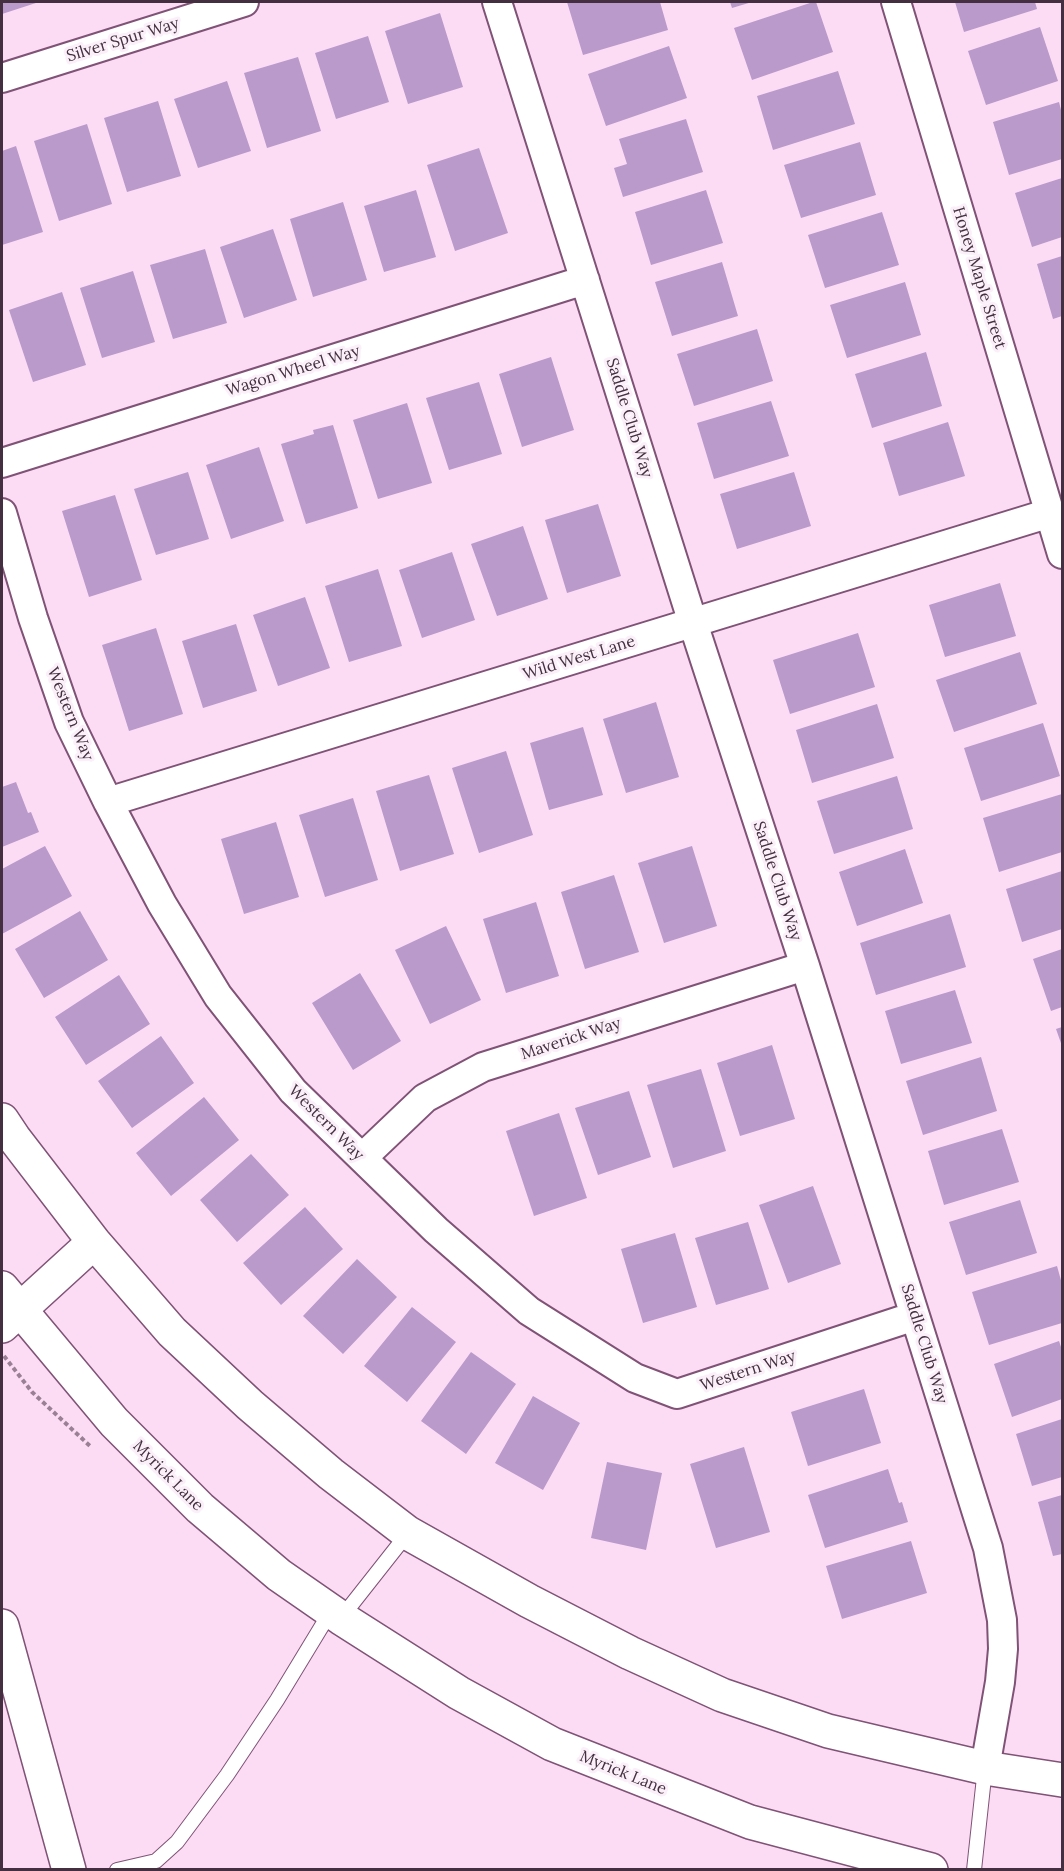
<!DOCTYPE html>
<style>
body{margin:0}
#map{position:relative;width:1064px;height:1871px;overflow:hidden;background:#fcdcf4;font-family:Lora,serif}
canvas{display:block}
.frame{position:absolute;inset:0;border:3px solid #432f3f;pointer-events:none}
</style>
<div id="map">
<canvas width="1064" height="1871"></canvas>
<div class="frame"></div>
</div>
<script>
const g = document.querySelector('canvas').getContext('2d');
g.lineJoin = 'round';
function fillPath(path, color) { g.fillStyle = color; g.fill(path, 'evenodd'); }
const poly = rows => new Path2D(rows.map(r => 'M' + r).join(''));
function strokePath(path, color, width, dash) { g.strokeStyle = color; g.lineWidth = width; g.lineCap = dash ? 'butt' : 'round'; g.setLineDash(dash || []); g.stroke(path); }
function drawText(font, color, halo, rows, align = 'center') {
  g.font = font + ' Lora,serif'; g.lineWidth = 6; g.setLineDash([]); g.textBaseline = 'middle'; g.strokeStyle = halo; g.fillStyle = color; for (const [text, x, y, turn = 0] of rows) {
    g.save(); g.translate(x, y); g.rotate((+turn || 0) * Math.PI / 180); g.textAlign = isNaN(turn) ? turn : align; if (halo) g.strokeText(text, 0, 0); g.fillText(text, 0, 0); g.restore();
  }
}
const building = poly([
 [2,2,39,2,2,14],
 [567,2,660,2,668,30,583,55],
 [730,2,752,2,732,8],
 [813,2,816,2,833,52,752,80,734,28],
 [955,2,1035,2,1037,9,964,32],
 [440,13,463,87,408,104,385,31],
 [1040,27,1058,81,986,105,968,51],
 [368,36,389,102,336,119,315,53],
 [669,46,687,98,606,126,588,74],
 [298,57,321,131,267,148,244,73],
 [838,71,855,124,773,150,757,96],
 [227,81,251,151,198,168,174,99],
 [158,101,181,176,127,192,104,118],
 [1059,102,1062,114,1062,159,1009,175,993,122],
 [686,119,703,172,623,197,614,168,627,164,619,139],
 [87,124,112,204,59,221,34,141],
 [860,142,876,195,801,218,784,165],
 [16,146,43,232,2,245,2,151],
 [479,148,508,233,455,251,427,165],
 [1062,178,1062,237,1032,247,1015,193],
 [416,190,436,257,384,272,364,206],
 [706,190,723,243,651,265,635,212],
 [343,202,367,280,313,297,290,219],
 [882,212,899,265,825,288,808,235],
 [273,229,297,300,244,318,220,247],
 [205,249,227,323,173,339,150,265],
 [1062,256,1062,316,1053,319,1037,264],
 [722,262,738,316,672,336,655,282],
 [133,271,155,342,102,358,80,288],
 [905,282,921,335,847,358,830,305],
 [62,292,86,365,33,382,9,310],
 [757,329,773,381,694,406,677,354],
 [926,352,942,406,872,428,855,374],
 [551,357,574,430,522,447,499,374],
 [479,382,502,454,449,470,426,398],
 [771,401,789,456,714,479,697,423],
 [407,403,432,483,378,499,353,420],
 [948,422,965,476,899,496,883,443],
 [333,425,358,508,306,524,281,444,314,434,313,430],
 [259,447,284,521,231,539,206,465],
 [188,472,209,539,156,555,134,489],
 [794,472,811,526,737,549,720,494],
 [115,495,142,580,89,597,62,511],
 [598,504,621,576,567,593,545,520],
 [523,526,548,599,497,616,471,544],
 [452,552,475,620,422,638,399,570],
 [378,569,402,646,349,662,325,586],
 [1000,583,1016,636,945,657,929,605],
 [305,597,330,668,278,686,253,615],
 [236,624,257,691,203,708,182,641],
 [156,628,183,714,129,731,102,645],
 [858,633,875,687,790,714,773,660],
 [1020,652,1037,704,954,732,936,680],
 [656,702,679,777,626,793,603,719],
 [877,704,894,758,812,783,796,730],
 [1043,723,1060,776,981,801,964,748],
 [583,727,603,795,549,810,530,743],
 [506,751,533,835,479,853,452,768],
 [429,775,454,854,400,871,376,791],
 [897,776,913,829,834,854,817,801],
 [16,782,28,813,31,812,39,832,2,847,2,787],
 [1062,794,1062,852,999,872,983,818],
 [353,798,378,880,325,897,299,815],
 [276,822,299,897,244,914,221,839],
 [45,846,72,896,2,934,2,869],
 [692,846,717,926,664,943,638,863],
 [905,849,923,903,857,926,839,872],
 [1062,871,1062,929,1022,942,1006,889],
 [614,875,639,952,585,969,561,892],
 [536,902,559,976,506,993,483,919],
 [80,911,108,960,44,998,15,949],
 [950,914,966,967,876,995,860,943],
 [446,926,481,1000,430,1024,395,950],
 [1062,949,1062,1007,1051,1011,1033,959],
 [360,973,401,1041,353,1070,312,1003],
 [119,975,150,1024,86,1065,55,1017],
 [955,990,972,1043,901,1064,885,1011],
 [1062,1027,1062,1046,1056,1029],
 [161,1036,194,1083,132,1128,98,1081],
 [772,1045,795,1119,740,1136,717,1063],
 [981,1057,997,1111,923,1135,906,1081],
 [701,1069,726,1151,673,1168,647,1085],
 [629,1091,651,1157,598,1175,575,1108],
 [204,1097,239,1140,171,1196,136,1153],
 [559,1113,587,1198,534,1216,506,1131],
 [1002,1129,1019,1182,944,1205,928,1151],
 [251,1154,289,1195,237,1242,200,1200],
 [813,1186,841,1264,788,1283,759,1205],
 [1020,1200,1037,1253,966,1275,949,1222],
 [305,1207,343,1249,281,1305,243,1263],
 [748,1222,769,1289,716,1305,695,1238],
 [675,1233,697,1307,643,1323,621,1249],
 [357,1259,397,1297,343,1354,303,1316],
 [1057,1266,1062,1284,1062,1323,989,1345,972,1292],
 [412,1307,456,1342,407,1402,364,1366],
 [1059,1341,1062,1350,1062,1399,1012,1417,994,1364],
 [471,1352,516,1384,466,1454,421,1421],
 [864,1389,881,1443,808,1466,791,1412],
 [533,1396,580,1423,543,1490,495,1463],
 [1062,1419,1062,1477,1032,1486,1016,1434],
 [744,1447,770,1532,716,1548,690,1464],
 [607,1462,662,1473,646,1550,591,1538],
 [888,1469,899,1503,902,1502,908,1522,825,1548,808,1495],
 [1062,1495,1062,1554,1053,1556,1038,1502],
 [911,1541,927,1593,842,1619,826,1566]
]);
const path = poly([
 [4,1356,32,1392,90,1446]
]);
const lane = poly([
 [341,1618,408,1533],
 [117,1870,156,1861,177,1842,227,1775,277,1700,331,1611],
 [974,1870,985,1768]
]);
const street = poly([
 [497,2,693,623,805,966,988,1548,1002,1620,1003,1649,1000,1682,985,1768],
 [896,2,1062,554],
 [2,78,244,2],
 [2,463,585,280],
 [2,513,33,618,69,722,108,802,162,904,218,996,293,1091,436,1230,529,1311,635,1378,677,1394,915,1316],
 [108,802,1050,513],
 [362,1158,425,1098,483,1067,805,966]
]);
const secondary = poly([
 [2,1120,14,1138,94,1242,172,1332,250,1405,331,1474,408,1533,529,1601,630,1653,722,1695,828,1731,985,1768,1062,1780],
 [2,1288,114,1422,200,1508,279,1575,341,1618,459,1693,552,1744,750,1822,931,1870],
 [2,1326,94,1242],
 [2,1626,69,1870]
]);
const streetNames = [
 ["Silver Spur Way",123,40,-17],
 ["Honey Maple Street",979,278,73],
 ["Wagon Wheel Way",293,371,-17],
 ["Saddle Club Way",629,418,73],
 ["Wild West Lane",579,658,-17],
 ["Western Way",70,714,68],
 ["Saddle Club Way",777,881,72],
 ["Maverick Way",571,1039,-18],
 ["Western Way",326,1123,45],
 ["Saddle Club Way",924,1344,73],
 ["Western Way",748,1371,-18],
 ["Myrick Lane",168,1476,45],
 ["Myrick Lane",623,1773,22]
];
fillPath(building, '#ba99cb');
strokePath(lane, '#7f5276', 16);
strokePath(street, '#7f5276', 32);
strokePath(secondary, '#7f5276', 36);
strokePath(path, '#9a8094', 4, [4.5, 3]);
strokePath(lane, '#fff', 14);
strokePath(street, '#fff', 28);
strokePath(secondary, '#fff', 33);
drawText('16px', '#432f3f', '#fbf0f9', streetNames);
</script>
